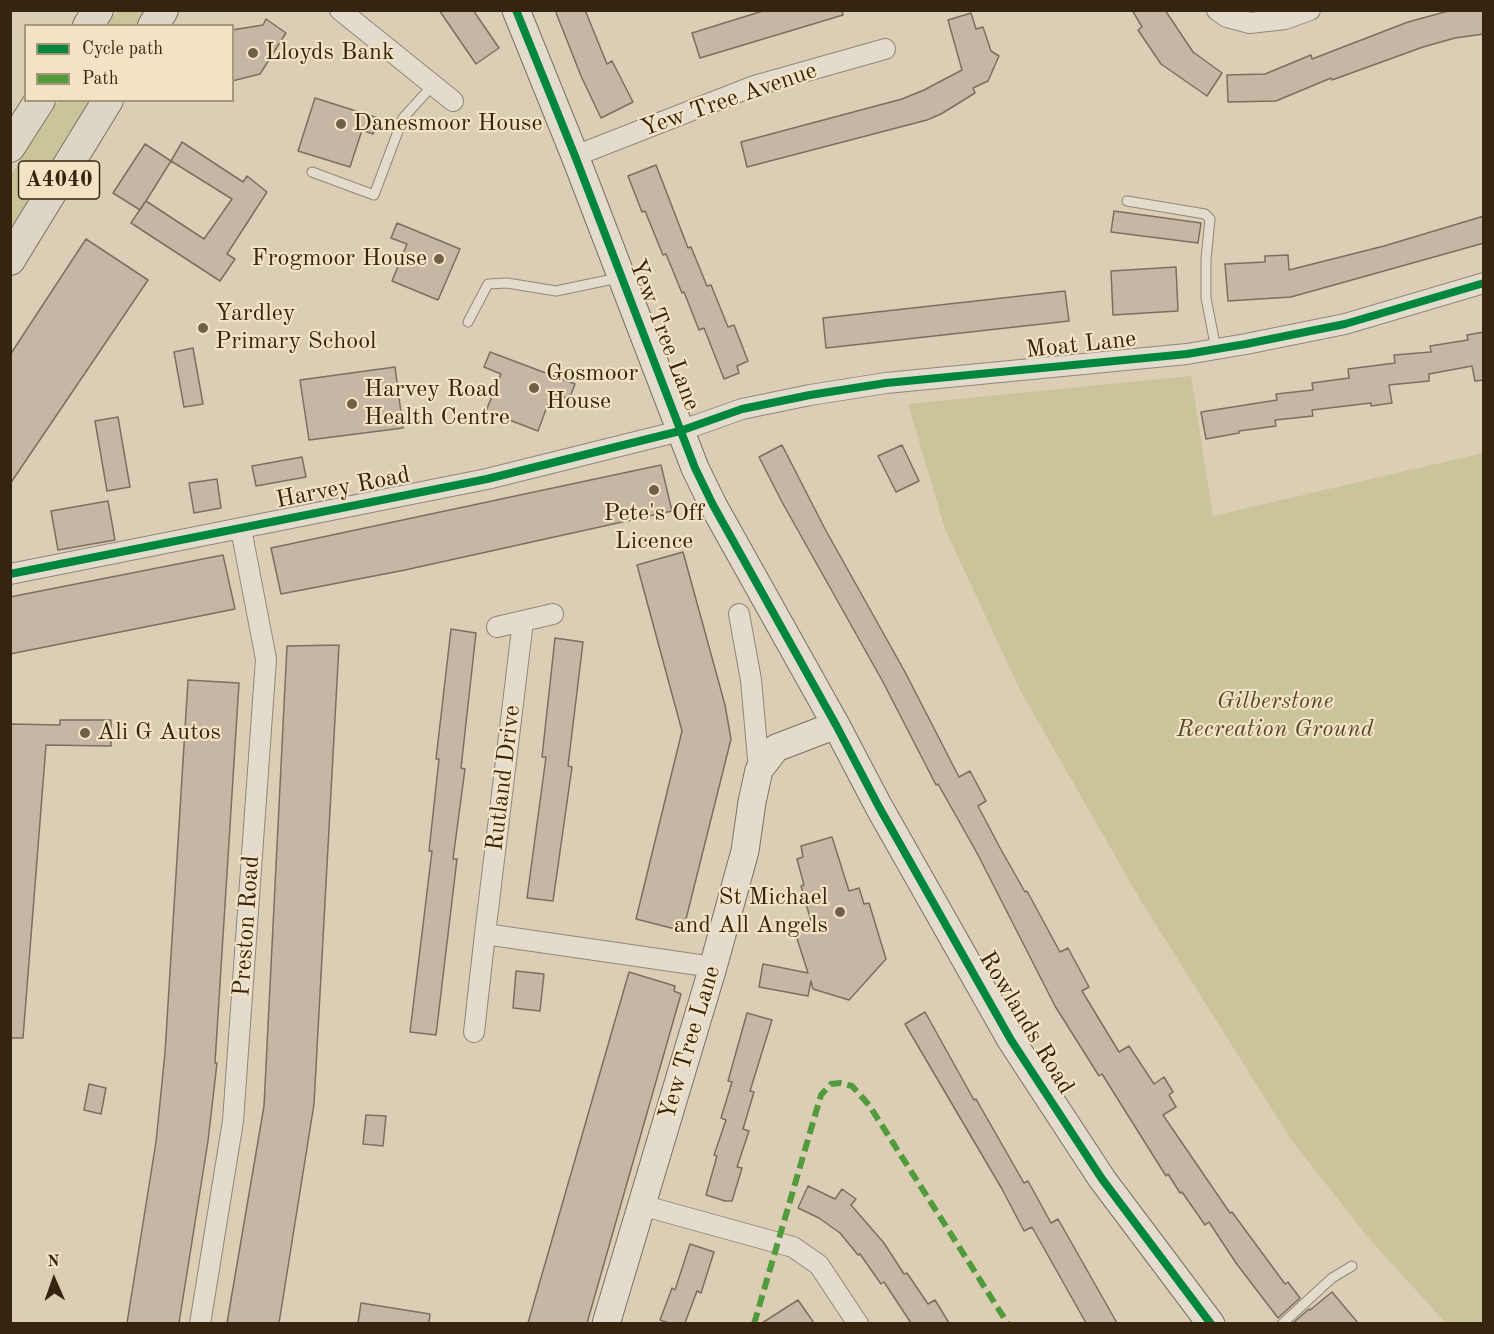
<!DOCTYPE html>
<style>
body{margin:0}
#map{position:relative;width:1494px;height:1334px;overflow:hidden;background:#dcceb4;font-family:"Old Standard TT",serif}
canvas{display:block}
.frame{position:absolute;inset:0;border:12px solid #36240f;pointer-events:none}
.legend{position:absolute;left:24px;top:24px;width:210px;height:78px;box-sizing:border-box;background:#f3e3c4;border:2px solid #a7977c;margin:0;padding:8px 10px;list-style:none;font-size:18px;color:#36240f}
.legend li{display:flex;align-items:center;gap:12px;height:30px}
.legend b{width:30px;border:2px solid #a7977c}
.north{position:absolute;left:24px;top:1250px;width:60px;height:60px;-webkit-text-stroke:4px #f3e3c4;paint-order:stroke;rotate:358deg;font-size:16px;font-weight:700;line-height:24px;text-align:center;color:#36240f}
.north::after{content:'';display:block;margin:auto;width:21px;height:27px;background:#36240f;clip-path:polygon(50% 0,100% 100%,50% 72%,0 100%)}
</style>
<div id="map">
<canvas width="1494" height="1334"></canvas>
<div class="frame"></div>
<ul class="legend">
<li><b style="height:8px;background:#00873e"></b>Cycle path</li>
<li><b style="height:8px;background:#519b3c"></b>Path</li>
</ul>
<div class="north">N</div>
</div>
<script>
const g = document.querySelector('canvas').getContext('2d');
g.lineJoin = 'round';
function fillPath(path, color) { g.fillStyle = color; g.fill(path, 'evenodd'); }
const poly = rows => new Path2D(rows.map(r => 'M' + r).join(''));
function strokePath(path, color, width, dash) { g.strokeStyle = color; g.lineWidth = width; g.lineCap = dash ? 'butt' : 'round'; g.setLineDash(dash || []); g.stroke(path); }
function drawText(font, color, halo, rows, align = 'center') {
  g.font = font + ' "Old Standard TT",serif'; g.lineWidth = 4.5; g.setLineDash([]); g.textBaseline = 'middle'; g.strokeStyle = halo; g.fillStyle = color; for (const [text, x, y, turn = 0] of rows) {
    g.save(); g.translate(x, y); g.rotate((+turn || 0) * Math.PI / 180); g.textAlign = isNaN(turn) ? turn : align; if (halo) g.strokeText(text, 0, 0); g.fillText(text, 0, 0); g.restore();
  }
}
const green = poly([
 [117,11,151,11,141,25,107,26],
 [59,101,95,101,11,235,11,175],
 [1191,376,1213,516,1483,453,1483,1323,1446,1323,1371,1241,1292,1141,1141,901,1020,690,945,529,908,404]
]);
const building = poly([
 [439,10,473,10,499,48,476,64,439,10],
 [555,10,585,10,607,64,612,61,633,102,601,118,581,76,555,10],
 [766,10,842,10,843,15,700,58,692,33,766,10],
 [1132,10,1165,10,1193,52,1222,73,1207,96,1161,64,1138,30,1142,27,1132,10],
 [1452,10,1484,10,1484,34,1455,38,1423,47,1332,80,1331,78,1276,101,1228,102,1227,75,1265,74,1311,55,1312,59,1408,22,1452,10],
 [971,13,976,29,983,27,991,51,999,56,988,81,973,88,975,93,941,114,927,120,747,167,741,142,902,99,924,90,962,70,948,20,971,13],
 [266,19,286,33,260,74,232,81,232,30,263,25,266,19],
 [315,98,378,118,373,134,362,130,350,167,298,151,315,98],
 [182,142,243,182,247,176,267,192,227,254,235,259,220,281,131,223,145,202,140,210,113,193,145,144,171,161,182,142],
 [171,161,232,199,204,239,146,201,171,161],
 [656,165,688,248,691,247,707,286,711,285,728,327,734,325,748,361,737,366,739,373,724,379,704,328,699,330,684,292,682,293,666,254,663,255,645,211,642,212,628,176,656,165],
 [1114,211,1201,223,1198,243,1111,232,1114,211],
 [1484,216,1484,243,1291,297,1228,301,1225,264,1265,262,1265,256,1288,255,1289,270,1384,246,1484,216],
 [397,223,460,249,438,300,392,281,407,244,391,238,397,223],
 [86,239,148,280,10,484,10,355,86,239],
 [1176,267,1178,311,1113,315,1111,271,1176,267],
 [1065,291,1069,321,826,348,823,318,1065,291],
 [1484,332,1484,380,1475,381,1472,366,1429,374,1429,381,1389,385,1392,403,1371,406,1371,403,1312,410,1313,416,1275,420,1276,426,1239,431,1239,433,1206,439,1201,412,1277,400,1276,394,1313,390,1312,383,1349,378,1348,369,1395,363,1394,355,1431,352,1430,346,1468,340,1467,335,1484,332],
 [193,348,203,404,184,407,174,352,193,348],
 [490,352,575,384,569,399,552,393,538,431,486,411,501,374,484,367,490,352],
 [395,367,403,428,309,440,300,380,395,367],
 [118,417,130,487,107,491,95,421,118,417],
 [782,445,825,529,905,672,959,777,970,771,986,801,978,806,999,846,1025,892,1027,891,1060,952,1068,948,1089,987,1082,991,1119,1052,1129,1046,1154,1084,1164,1077,1173,1092,1169,1095,1176,1107,1163,1115,1230,1213,1232,1212,1285,1284,1288,1282,1300,1298,1278,1318,1236,1263,1209,1222,1205,1225,1182,1192,1180,1193,1168,1174,1166,1176,1102,1074,1099,1076,1055,1006,977,853,938,784,936,785,883,682,782,502,759,457,782,445],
 [902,445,919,481,896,492,878,456,902,445],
 [302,457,306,477,256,486,252,466,302,457],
 [661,465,672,511,405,570,281,594,271,548,661,465],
 [217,479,221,508,194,513,189,483,217,479],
 [108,501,115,540,58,550,51,511,108,501],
 [683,552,725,705,731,739,683,931,636,919,682,731,637,565,683,552],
 [223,555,235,609,10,654,10,597,223,555],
 [451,629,476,633,461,768,465,769,453,859,457,859,436,1035,410,1032,432,851,429,851,439,759,436,759,451,629],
 [555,638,583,642,568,766,572,767,553,901,527,898,546,757,542,757,555,638],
 [339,645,314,1104,279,1323,227,1323,264,1106,287,646,339,645],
 [188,680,239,683,215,1063,217,1063,208,1141,179,1323,127,1323,156,1142,165,1053,188,680],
 [60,720,111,720,111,746,46,745,23,1038,10,1038,10,724,60,725,60,720],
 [832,837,849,891,859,888,864,904,869,903,886,959,849,1000,813,989,811,981,808,996,759,987,763,964,808,973,793,926,811,921,801,886,804,885,797,859,803,857,801,846,832,837],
 [516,971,544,974,540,1011,513,1008,516,971],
 [629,972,675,986,674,991,681,994,587,1323,528,1323,629,972],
 [925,1012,974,1100,976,1099,1024,1183,1028,1181,1051,1223,1058,1219,1117,1323,1086,1323,1032,1227,1024,1231,1002,1189,905,1024,925,1012],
 [747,1013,772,1020,750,1091,754,1092,743,1129,749,1131,737,1167,742,1168,732,1201,725,1201,706,1195,717,1156,714,1155,726,1120,721,1118,732,1082,728,1081,747,1013],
 [89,1084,106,1088,101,1114,84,1110,89,1084],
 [366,1115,386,1116,383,1146,363,1144,366,1115],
 [808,1186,835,1199,842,1189,856,1199,851,1205,884,1243,904,1274,907,1273,928,1304,935,1300,949,1323,911,1323,884,1282,881,1284,860,1254,858,1255,840,1233,819,1218,798,1208,808,1186],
 [690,1244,714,1252,701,1293,697,1291,685,1323,669,1323,660,1320,672,1288,675,1290,690,1244],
 [1332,1292,1358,1323,1293,1323,1309,1309,1310,1310,1332,1292],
 [798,1300,814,1323,762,1323,798,1300],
 [361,1303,430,1314,429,1323,358,1323,361,1303]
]);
const lane = poly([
 [312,172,374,195,403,118,433,85],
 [1127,201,1205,214,1210,219,1206,259,1206,298,1216,349],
 [468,322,488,284,507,283,556,291,618,278],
 [1282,1324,1332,1278,1352,1266]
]);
const street = poly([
 [340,10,453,101],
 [1217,10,1227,17,1250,23,1285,19,1310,10],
 [575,156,754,86,885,49],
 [10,574,487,479,680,431,742,409,810,395,886,383,1187,354,1246,344,1345,324,1484,283],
 [739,614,751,680,759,770],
 [523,621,485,934,713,967],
 [497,627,553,614],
 [474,1032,485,934],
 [641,1205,793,1247,819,1265,858,1324],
 [200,1324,233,1121,266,659,241,529]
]);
const secondary = poly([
 [516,10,575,156,695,468,713,505,836,725,879,807,1011,1040,1102,1179,1211,1324],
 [606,1324,713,967,745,851,752,802,759,770,776,748,836,725]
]);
const primary = poly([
 [88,26,98,10],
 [153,26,163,10],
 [10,147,40,100],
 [10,260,108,100]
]);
const quiet = poly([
 [754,1324,821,1095,831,1084,840,1083,852,1086,869,1105,1008,1324]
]);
const cycleway = poly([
 [516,10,575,156,695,468,713,505,836,725,879,807,1011,1040,1102,1179,1211,1324],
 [10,574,487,479,680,431,742,409,810,395,886,383,1187,354,1246,344,1345,324,1484,283]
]);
const markers = [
 [253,53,6,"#706049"],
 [341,124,6,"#706049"],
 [439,259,6,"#706049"],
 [203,328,6,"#706049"],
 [534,388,6,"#706049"],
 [352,404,6,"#706049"],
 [654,490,6,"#706049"],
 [85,733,6,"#706049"],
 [840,912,6,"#706049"]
];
const shields = [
 [59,180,81]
];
const shieldNames = [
 ["A4040",59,180]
];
const poiNames = [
 ["Lloyds Bank",265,53],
 ["Danesmoor House",353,124],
 ["Frogmoor House",427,259,"right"],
 ["Yardley",215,314],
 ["Primary School",215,342],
 ["Gosmoor",546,374],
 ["House",546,402],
 ["Harvey Road",364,390],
 ["Health Centre",364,418],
 ["Pete's Off",654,514,"center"],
 ["Licence",654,542,"center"],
 ["Ali G Autos",97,733],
 ["St Michael",828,898,"right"],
 ["and All Angels",828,926,"right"]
];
const streetNames = [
 ["Yew Tree Avenue",729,100,-19],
 ["Yew Tree Lane",664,335,69],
 ["Moat Lane",1081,345,-6],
 ["Harvey Road",343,488,-11],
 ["Rutland Drive",504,778,-83],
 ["Preston Road",247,926,-86],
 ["Rowlands Road",1026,1023,59],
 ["Yew Tree Lane",690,1043,-73]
];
const parkNames = [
 ["Gilberstone",1275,702],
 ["Recreation Ground",1275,730]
];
fillPath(green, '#cac49a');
fillPath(building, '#c7b6a3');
strokePath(building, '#7a7060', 1.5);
strokePath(lane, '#918776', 11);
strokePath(street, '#918776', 22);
strokePath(secondary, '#7a7060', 29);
strokePath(primary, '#7a7060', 32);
strokePath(lane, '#e3dcce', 9);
strokePath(street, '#e3dcce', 20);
strokePath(secondary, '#e3dcce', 27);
strokePath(primary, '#ddd6c7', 30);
strokePath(quiet, '#519b3c', 6, [12, 6]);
strokePath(cycleway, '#00873e', 8);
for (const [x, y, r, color] of markers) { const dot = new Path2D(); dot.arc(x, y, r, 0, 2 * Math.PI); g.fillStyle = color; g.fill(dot); strokePath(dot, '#f3e3c4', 2); }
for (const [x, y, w] of shields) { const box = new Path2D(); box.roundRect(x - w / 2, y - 19, w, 38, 4.5); g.fillStyle = '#f3e3c4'; g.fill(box); strokePath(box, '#36240f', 1.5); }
drawText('bold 22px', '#36240f', null, shieldNames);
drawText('24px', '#36240f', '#f3e3c4', poiNames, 'left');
drawText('24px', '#36240f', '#f3e3c4', streetNames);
drawText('italic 24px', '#574a2c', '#f3e3c4', parkNames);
</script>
